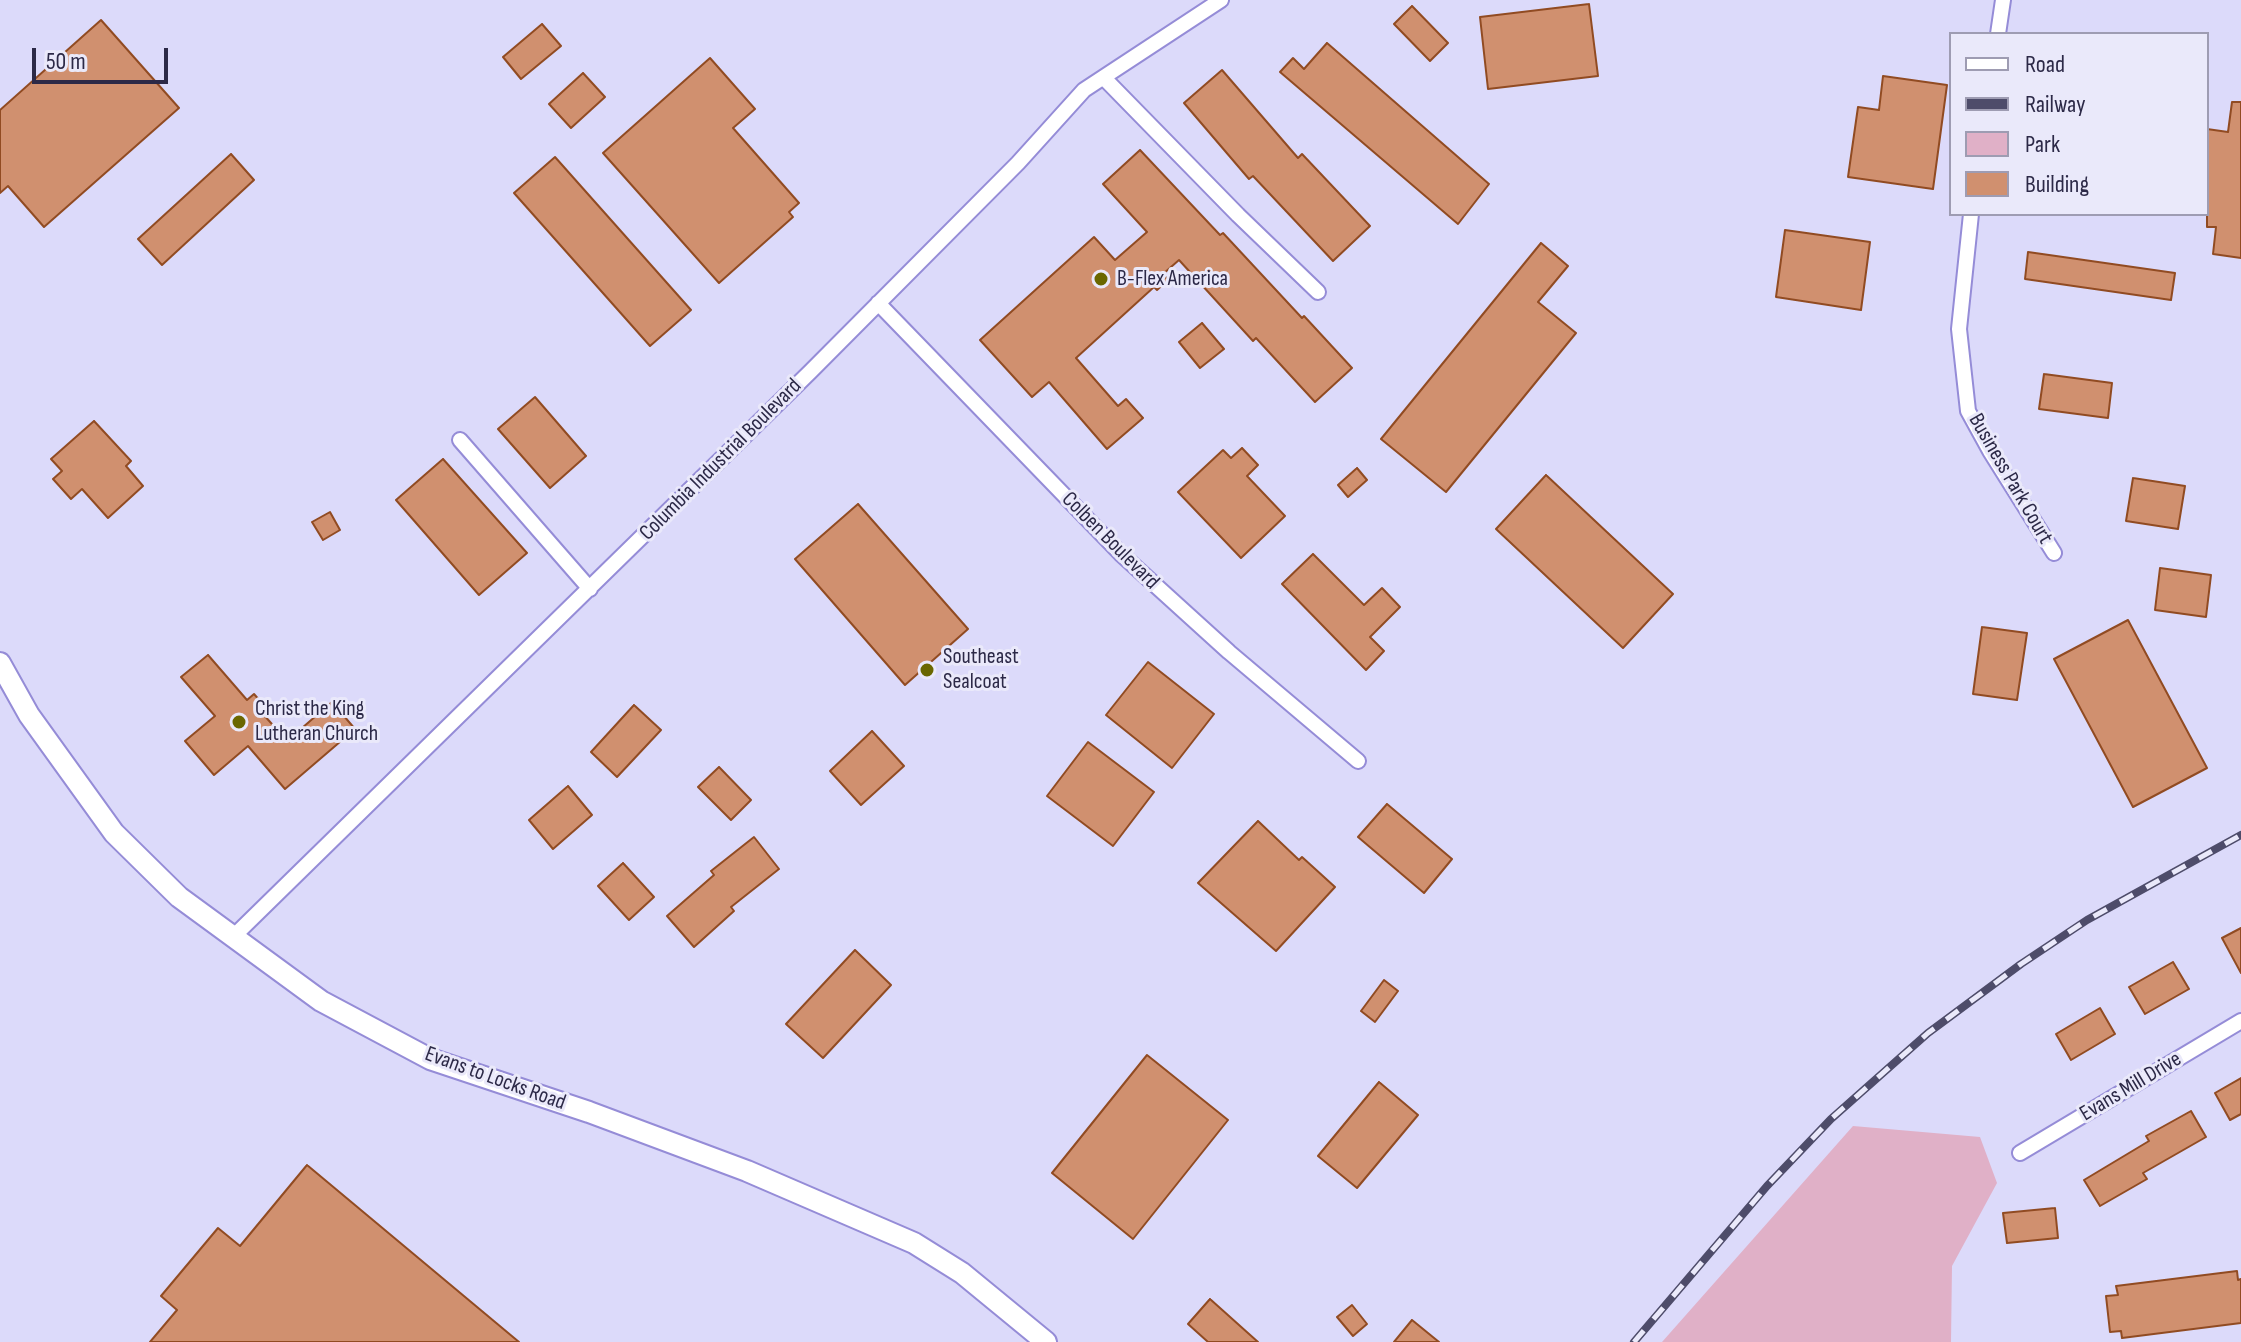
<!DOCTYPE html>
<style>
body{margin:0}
#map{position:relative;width:2241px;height:1342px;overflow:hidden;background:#dcdafa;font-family:"Sofia Sans Condensed",sans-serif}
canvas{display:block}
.legend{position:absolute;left:1949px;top:32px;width:260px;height:184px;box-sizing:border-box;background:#eae9fa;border:2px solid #9e9cb2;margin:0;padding:10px 14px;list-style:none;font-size:24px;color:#2c2947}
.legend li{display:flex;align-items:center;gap:16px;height:40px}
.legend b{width:40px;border:2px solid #9e9cb2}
.scale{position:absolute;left:32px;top:48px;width:136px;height:36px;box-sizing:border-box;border:4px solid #2c2947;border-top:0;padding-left:10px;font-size:24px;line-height:28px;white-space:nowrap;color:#2c2947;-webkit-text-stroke:6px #eae9fa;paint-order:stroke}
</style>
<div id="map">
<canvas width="2241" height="1342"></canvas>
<ul class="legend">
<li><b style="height:10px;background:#fff"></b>Road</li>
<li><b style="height:10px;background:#4e4c6a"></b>Railway</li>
<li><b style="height:22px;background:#e0b0c7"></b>Park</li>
<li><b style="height:22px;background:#d0906f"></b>Building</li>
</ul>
<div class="scale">50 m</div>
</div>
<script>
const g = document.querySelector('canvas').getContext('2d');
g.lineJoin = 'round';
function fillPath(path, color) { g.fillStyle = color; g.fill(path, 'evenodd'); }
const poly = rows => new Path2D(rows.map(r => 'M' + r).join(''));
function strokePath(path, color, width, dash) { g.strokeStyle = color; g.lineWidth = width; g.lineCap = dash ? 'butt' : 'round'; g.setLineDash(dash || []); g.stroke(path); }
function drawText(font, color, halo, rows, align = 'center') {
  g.font = font + ' "Sofia Sans Condensed",sans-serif'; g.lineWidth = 6; g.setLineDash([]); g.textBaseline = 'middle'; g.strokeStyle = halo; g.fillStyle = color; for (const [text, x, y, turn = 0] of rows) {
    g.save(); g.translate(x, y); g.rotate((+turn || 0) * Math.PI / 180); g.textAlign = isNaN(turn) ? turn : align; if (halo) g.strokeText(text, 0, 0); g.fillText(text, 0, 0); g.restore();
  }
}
const green = poly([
 [1853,1126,1980,1137,1997,1183,1952,1266,1951,1342,1662,1342]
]);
const building = poly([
 [1589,4,1598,76,1488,89,1480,17,1589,4],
 [1412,6,1448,43,1430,61,1394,24,1412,6],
 [101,20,179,108,44,227,8,186,0,193,0,110,101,20],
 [542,24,561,46,521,79,503,57,542,24],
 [1327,43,1489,184,1458,224,1280,72,1293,58,1304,69,1327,43],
 [710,58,755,109,733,128,799,203,789,212,793,217,719,283,603,153,710,58],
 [1222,70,1298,158,1302,154,1370,226,1333,261,1253,176,1249,179,1184,103,1222,70],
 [583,73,605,97,571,128,549,104,583,73],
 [1883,76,1947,85,1933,189,1848,177,1858,107,1879,110,1883,76],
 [2232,102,2241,102,2241,258,2213,254,2216,227,2207,227,2207,129,2228,132,2232,102],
 [1140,150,1220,235,1223,233,1302,318,1304,316,1352,368,1315,402,1256,338,1253,341,1179,260,1163,274,1168,280,1157,290,1154,287,1076,358,1118,406,1126,399,1143,418,1107,449,1049,382,1032,397,980,340,1094,237,1115,260,1147,232,1103,184,1140,150],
 [231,154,254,180,162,265,138,239,231,154],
 [555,157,691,310,650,346,514,193,555,157],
 [1785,230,1870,242,1861,310,1776,297,1785,230],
 [1541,243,1568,266,1538,302,1576,333,1446,492,1381,439,1541,243],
 [2028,252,2175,273,2171,300,2025,279,2028,252],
 [1202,323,1224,349,1200,368,1179,342,1202,323],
 [2044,374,2112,383,2108,418,2039,409,2044,374],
 [535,397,586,456,550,488,498,429,535,397],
 [94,421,131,461,126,466,143,486,108,518,82,489,71,499,53,479,62,471,51,459,94,421],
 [1242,448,1258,465,1247,476,1285,516,1241,558,1178,492,1223,450,1231,458,1242,448],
 [443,459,527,553,479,595,396,500,443,459],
 [1357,468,1367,480,1348,497,1338,485,1357,468],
 [1546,475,1673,594,1623,648,1496,529,1546,475],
 [2133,478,2185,486,2178,529,2126,521,2133,478],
 [858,504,968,629,905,685,795,559,858,504],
 [330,512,340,530,323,540,312,522,330,512],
 [1313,554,1364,605,1382,588,1400,607,1370,637,1384,651,1366,670,1282,584,1313,554],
 [2160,568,2211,575,2206,617,2155,610,2160,568],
 [2128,620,2207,768,2133,807,2054,659,2128,620],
 [1982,627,2027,633,2017,700,1973,694,1982,627],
 [208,655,247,700,254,694,268,710,263,714,287,741,332,702,355,729,285,789,248,746,214,775,185,741,215,716,181,677,208,655],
 [1148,662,1214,714,1172,768,1106,715,1148,662],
 [634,705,661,730,617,777,591,752,634,705],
 [872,731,904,766,861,805,830,771,872,731],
 [1088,742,1154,792,1113,846,1047,796,1088,742],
 [719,767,751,800,731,820,698,787,719,767],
 [568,786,592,815,553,849,529,820,568,786],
 [1387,804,1452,859,1424,893,1358,837,1387,804],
 [1258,821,1299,860,1302,857,1335,887,1276,951,1198,883,1258,821],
 [754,837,779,869,731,907,734,911,694,947,667,916,714,875,711,871,754,837],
 [623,863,654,897,629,920,598,886,623,863],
 [2241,928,2241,973,2222,938,2241,928],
 [855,950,891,985,823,1058,786,1024,855,950],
 [2173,962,2189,989,2145,1014,2129,987,2173,962],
 [1384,980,1398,991,1375,1022,1361,1011,1384,980],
 [2100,1008,2115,1034,2071,1060,2056,1034,2100,1008],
 [1147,1055,1228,1120,1133,1239,1052,1173,1147,1055],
 [2241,1078,2241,1114,2230,1120,2215,1093,2241,1078],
 [1379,1082,1418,1115,1357,1188,1318,1156,1379,1082],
 [2191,1111,2206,1137,2143,1173,2147,1179,2100,1206,2084,1180,2149,1141,2146,1136,2191,1111],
 [307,1165,519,1342,150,1342,177,1310,161,1296,218,1228,240,1246,307,1165],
 [2055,1208,2058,1238,2007,1243,2003,1213,2055,1208],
 [2237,1271,2238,1280,2241,1279,2241,1323,2122,1338,2121,1331,2110,1332,2106,1296,2118,1295,2116,1286,2237,1271],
 [1210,1299,1258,1342,1208,1342,1188,1324,1210,1299],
 [1352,1305,1367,1324,1353,1336,1337,1317,1352,1305],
 [1412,1320,1439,1342,1394,1342,1412,1320]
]);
const street = poly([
 [1998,34,2003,0],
 [1104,78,1238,215,1318,292],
 [1971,214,1959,329,1968,411,1990,451,2054,553],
 [878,303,1121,554,1229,652,1358,761],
 [460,440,590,589],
 [233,937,810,372,1018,163,1084,90,1221,0],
 [2020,1153,2241,1021]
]);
const secondary = poly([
 [0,663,29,715,114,833,179,897,321,1001,430,1059,589,1112,747,1171,914,1243,962,1273,1046,1342]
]);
const rail = poly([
 [1634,1342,1767,1186,1831,1119,1928,1033,2021,964,2087,920,2241,835]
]);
const markers = [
 [1101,279,8,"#6a6700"],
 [927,670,8,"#6a6700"],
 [239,722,8,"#6a6700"]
];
const poiNames = [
 ["B-Flex America",1117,279],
 ["Southeast",943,657],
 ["Sealcoat",943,682],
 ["Christ the King",255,709],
 ["Lutheran Church",255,734]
];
const streetNames = [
 ["Columbia Industrial Boulevard",721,460,-45],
 ["Business Park Court",2010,479,60],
 ["Colben Boulevard",1110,541,45],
 ["Evans to Locks Road",495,1079,20],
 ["Evans Mill Drive",2131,1087,-31]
];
fillPath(green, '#e0b0c7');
fillPath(building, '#d0906f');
strokePath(building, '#914b22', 2);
strokePath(street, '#958cd7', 18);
strokePath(secondary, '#958cd7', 24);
strokePath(street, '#fff', 14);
strokePath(secondary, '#fff', 20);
strokePath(rail, '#4e4c6a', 8);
strokePath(rail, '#eae9fa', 5, [15]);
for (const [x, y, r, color] of markers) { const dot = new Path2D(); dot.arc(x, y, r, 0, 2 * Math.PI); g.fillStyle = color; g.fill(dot); strokePath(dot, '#eae9fa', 3); }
drawText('22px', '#2c2947', '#eae9fa', poiNames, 'left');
drawText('22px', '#2c2947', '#eae9fa', streetNames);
</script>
